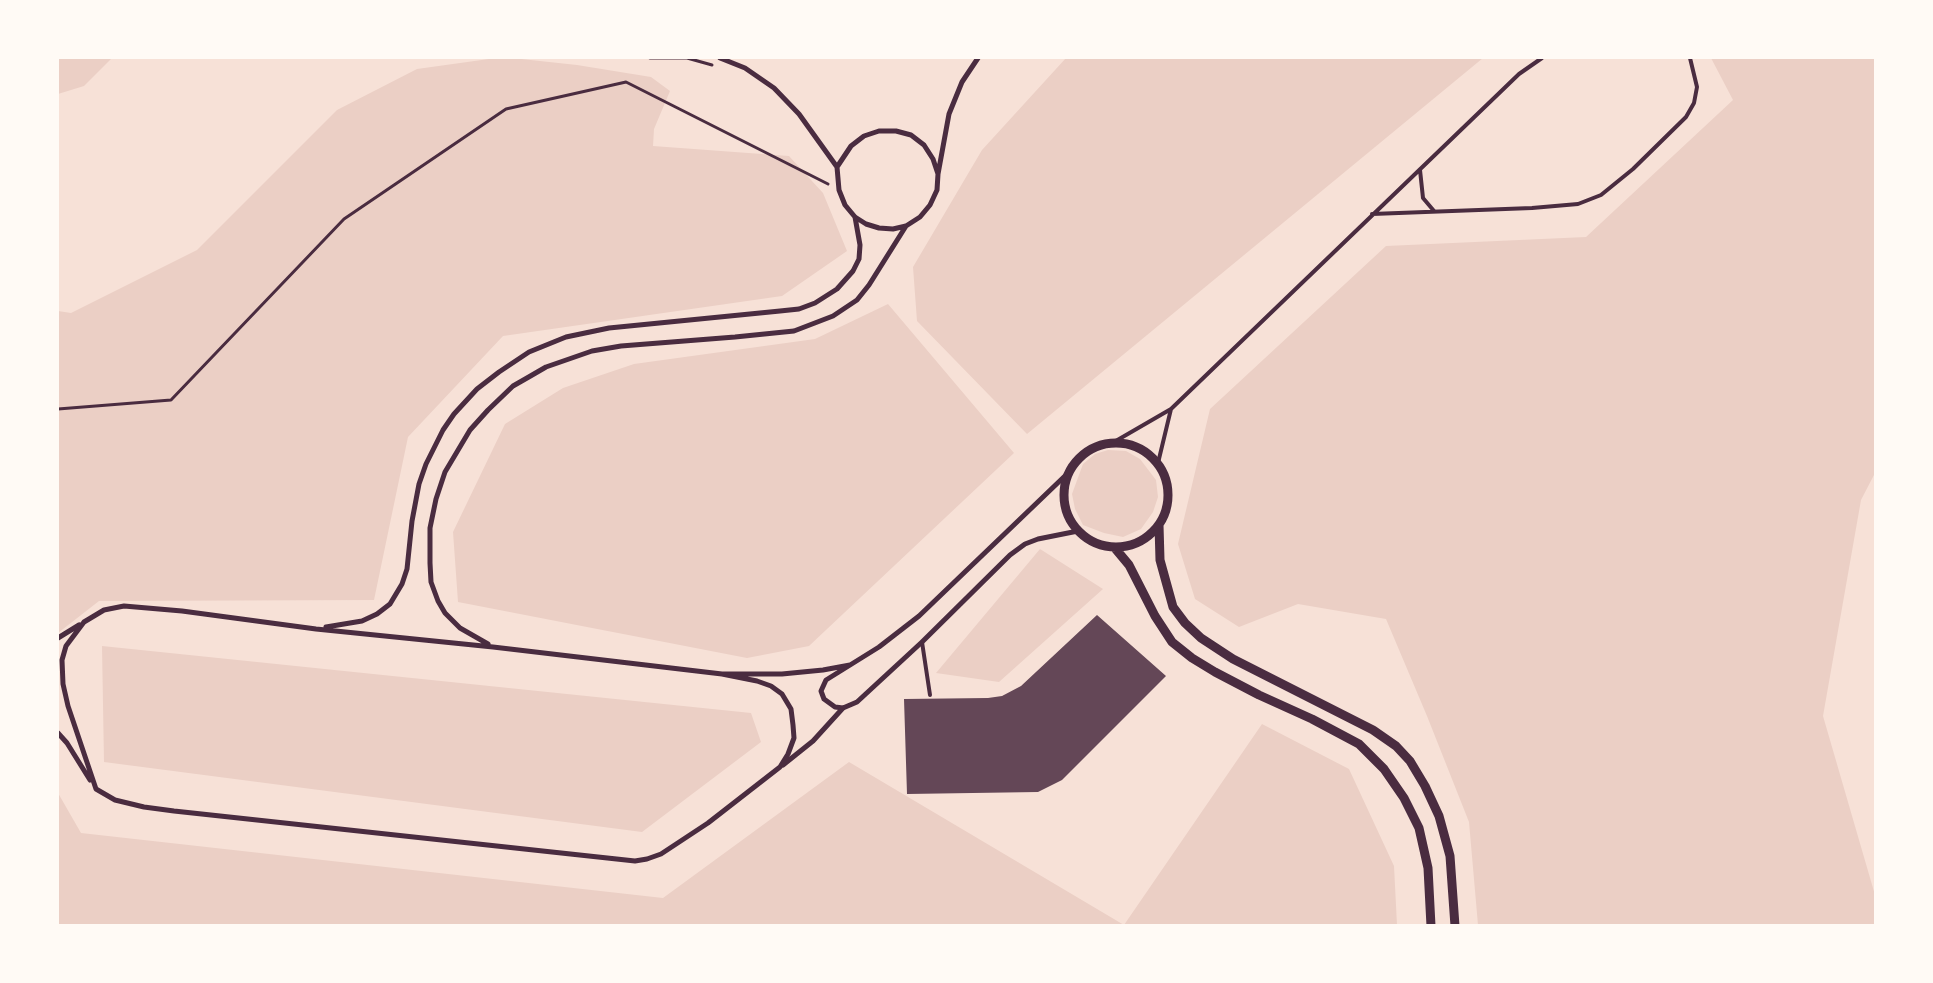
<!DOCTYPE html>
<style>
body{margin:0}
#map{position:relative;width:1933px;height:983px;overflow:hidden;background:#f7e1d7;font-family:"Titillium Web",sans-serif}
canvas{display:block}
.frame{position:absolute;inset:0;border:59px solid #fffaf5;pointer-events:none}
</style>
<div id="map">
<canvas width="1933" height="983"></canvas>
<div class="frame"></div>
</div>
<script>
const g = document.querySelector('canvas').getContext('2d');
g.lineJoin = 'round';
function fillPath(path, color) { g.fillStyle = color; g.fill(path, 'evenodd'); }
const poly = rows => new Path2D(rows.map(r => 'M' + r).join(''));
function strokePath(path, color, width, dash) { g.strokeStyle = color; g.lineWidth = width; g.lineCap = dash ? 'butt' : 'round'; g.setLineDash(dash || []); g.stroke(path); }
const green = poly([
 [58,58,108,58,111,59,84,86,58,94],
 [496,58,512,58,577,65,651,77,670,91,654,129,653,146,789,156,823,193,847,251,782,296,503,336,408,437,374,600,99,601,58,633,58,311,71,313,197,250,337,110,417,69],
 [1066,58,1483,58,1027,434,917,321,913,267,982,150],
 [1711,58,1875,58,1875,473,1861,500,1823,716,1875,895,1875,925,1478,925,1469,822,1427,716,1386,619,1298,604,1239,627,1195,599,1178,544,1210,409,1386,246,1586,237,1733,100],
 [888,304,1014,453,809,646,747,658,458,602,453,532,505,424,563,388,634,364,815,339],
 [1108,450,1126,451,1140,459,1156,480,1158,497,1153,512,1141,529,1123,537,1104,533,1083,525,1075,509,1072,494,1083,464,1095,454],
 [1040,549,1103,589,999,682,936,673],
 [102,646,751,713,761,742,642,832,104,762],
 [1262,724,1349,769,1394,866,1397,925,58,925,58,793,81,833,663,898,849,762,1124,925]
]);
const building = poly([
 [1097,615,1166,676,1062,780,1038,792,907,794,904,699,988,698,1002,696,1021,686]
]);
const path = poly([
 [650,58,687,58,712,65],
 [58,409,171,400,344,219,506,109,626,82,828,184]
]);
const service = poly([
 [1420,170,1423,198,1434,211],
 [1372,214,1532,208,1578,204,1601,195,1633,169,1686,117,1694,103,1697,87,1690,58],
 [1114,442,1171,409,1519,74,1542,58],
 [1158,463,1171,409],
 [922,642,930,695]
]);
const minor = poly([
 [720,58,745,68,774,88,799,114,837,167],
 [879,131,896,131,911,135,924,145,933,159,938,174,937,190,930,205,920,217,906,226,893,229,879,228,866,224,855,217,845,205,839,190,837,167,851,146,864,136,879,131],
 [938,174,949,114,962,82,978,58],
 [1067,474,919,616,879,647,826,680,821,691,824,699,835,707,843,708,857,702,922,642,1010,555,1025,544,1038,539,1078,531],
 [326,627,362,621,377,614,390,604,402,584,407,569,412,521,419,484,426,464,443,430,454,414,477,389,499,372,529,352,566,337,609,328,780,311,799,309,815,303,837,289,853,271,859,259,860,245,855,217],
 [58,638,79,625],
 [488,644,460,628,445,613,438,601,431,582,430,563,430,528,436,499,445,472,470,430,488,410,513,386,527,378,546,367,592,351,621,346,735,337,794,331,833,316,857,300,869,285,906,226],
 [722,674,757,681,771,686,782,694,791,709,793,725,794,738,788,754,780,767,708,823,661,854,647,859,635,861,174,811,144,807,115,800,96,789,68,706,63,684,62,660,66,646,84,622,104,610,124,606,182,611,316,629,493,647,722,674,782,674,823,670,850,665],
 [58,733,67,743,90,780],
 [783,765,813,741,843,708]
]);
const tertiary = poly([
 '1064 495a52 52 0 1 1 104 0a52 52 0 1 1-104 0Z',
 [1159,525,1160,560,1173,607,1185,623,1201,638,1233,659,1373,730,1396,746,1410,761,1425,786,1439,816,1450,856,1455,926],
 [1114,547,1129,565,1155,616,1172,642,1192,658,1215,672,1259,695,1312,719,1359,744,1384,769,1404,798,1419,828,1428,868,1431,926]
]);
fillPath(green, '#ebcfc5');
fillPath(building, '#644757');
strokePath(path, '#4a2c40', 3);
strokePath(service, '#4a2c40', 4);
strokePath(minor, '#4a2c40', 5);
strokePath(tertiary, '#4a2c40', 9);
</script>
